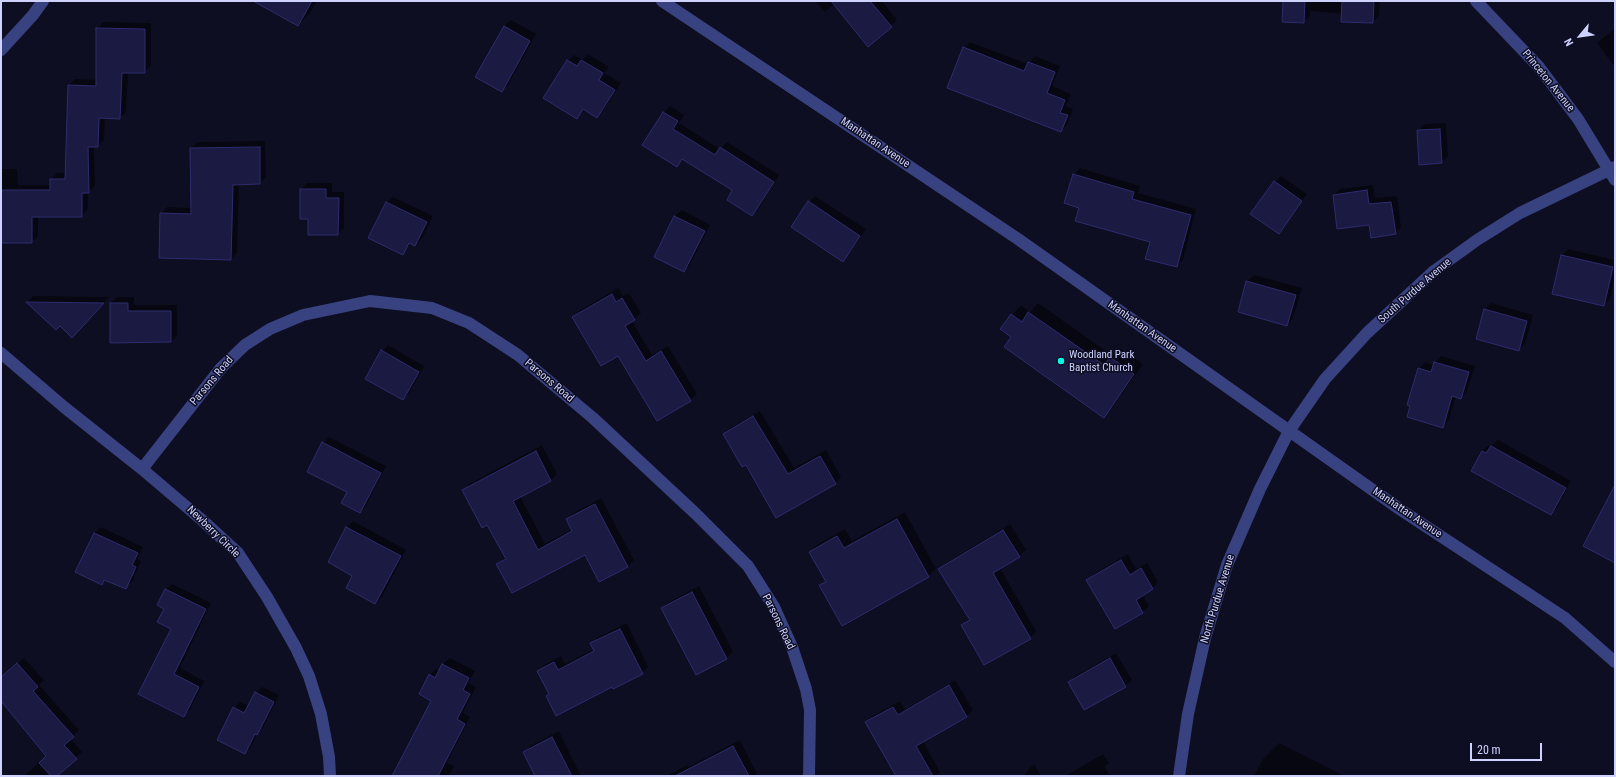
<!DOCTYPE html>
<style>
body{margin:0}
#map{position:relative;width:1616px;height:777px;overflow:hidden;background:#0e0e22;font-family:"Roboto Condensed",sans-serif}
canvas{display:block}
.frame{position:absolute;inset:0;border:2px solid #cfd2ff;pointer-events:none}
.north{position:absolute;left:1560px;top:16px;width:40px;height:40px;-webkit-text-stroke:3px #0e0e22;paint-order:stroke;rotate:241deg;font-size:11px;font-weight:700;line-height:16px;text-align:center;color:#cfd2ff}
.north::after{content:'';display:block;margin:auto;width:14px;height:18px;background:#cfd2ff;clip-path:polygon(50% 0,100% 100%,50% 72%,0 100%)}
.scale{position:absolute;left:1470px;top:743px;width:72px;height:18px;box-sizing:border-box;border:2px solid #cfd2ff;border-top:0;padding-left:5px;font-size:12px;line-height:14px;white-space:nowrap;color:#cfd2ff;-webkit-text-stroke:3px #0e0e22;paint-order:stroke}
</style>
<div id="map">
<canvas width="1616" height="777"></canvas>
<div class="frame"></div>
<div class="north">N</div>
<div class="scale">20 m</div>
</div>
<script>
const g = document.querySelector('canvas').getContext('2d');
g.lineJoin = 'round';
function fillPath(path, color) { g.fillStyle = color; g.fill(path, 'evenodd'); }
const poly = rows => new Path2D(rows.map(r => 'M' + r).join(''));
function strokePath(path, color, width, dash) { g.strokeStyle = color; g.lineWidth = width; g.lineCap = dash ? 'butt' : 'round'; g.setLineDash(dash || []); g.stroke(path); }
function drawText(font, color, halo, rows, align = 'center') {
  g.font = font + ' "Roboto Condensed",sans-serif'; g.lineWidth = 3; g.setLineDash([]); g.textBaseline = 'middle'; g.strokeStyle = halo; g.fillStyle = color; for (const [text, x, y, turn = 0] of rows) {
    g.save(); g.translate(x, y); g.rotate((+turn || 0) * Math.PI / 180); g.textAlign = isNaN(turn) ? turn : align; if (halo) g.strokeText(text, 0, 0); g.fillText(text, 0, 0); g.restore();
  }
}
const shadow = poly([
 [282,1,317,1,310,13,298,25],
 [815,1,882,1,897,20,891,26,834,4,825,12],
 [1284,1,1380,1,1379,16,1373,22,1343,14,1310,11,1310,16,1303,22],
 [511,20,536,34,508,85,502,91,504,26],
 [104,22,151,23,151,66,144,72,128,72,126,112,120,118,105,117,104,140,98,146,94,146,95,186,88,192,88,209,82,216,38,216,38,236,31,242,1,242,1,169,17,169,18,185,51,185,51,180,57,173,66,173,69,85,75,79,97,80,97,28],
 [1615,28,1615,67,1597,43],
 [970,42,1028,64,1035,56,1060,66,1052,86,1071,94,1066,106,1073,109,1067,125,1061,131,964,48],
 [588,54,609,67,604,73,621,83,603,111,597,117,585,109,577,118,568,61,574,55,583,60],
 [670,106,684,115,679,123,720,149,727,142,779,175,758,209,752,215,734,190,684,159,677,165,644,144,664,112],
 [1446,123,1448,156,1441,162,1418,130,1425,124],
 [265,141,266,177,260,183,239,184,237,253,231,259,161,214,167,207,192,208,191,148,197,142],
 [1080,168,1140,186,1138,193,1196,209,1183,260,1176,266,1151,242,1080,207,1074,175],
 [1281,176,1307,194,1285,226,1279,233,1275,182],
 [307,183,332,183,332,192,344,192,344,228,338,234,309,218,301,189],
 [1373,185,1375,198,1397,196,1401,227,1395,233,1370,223,1334,196,1340,189],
 [815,196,866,229,849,254,843,260,809,202],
 [393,197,433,216,422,239,415,245,411,243,402,254,386,203],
 [682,210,710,225,690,265,684,271,655,257,675,216],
 [1568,249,1615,260,1615,276,1610,299,1603,305,1562,255],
 [1254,275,1302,288,1293,318,1287,325,1239,311,1247,281],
 [618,288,623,296,629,293,641,313,632,321,652,355,668,346,697,394,690,400,657,420,618,355,573,318,579,311],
 [33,296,109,297,78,330,60,325,56,328,28,302],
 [117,297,134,297,134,305,177,305,177,335,171,342,111,303],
 [1038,303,1113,356,1120,348,1143,364,1113,407,1104,416,1012,337,1012,315,1021,305,1030,312],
 [1491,303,1533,315,1525,344,1518,350,1485,309],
 [388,345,424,366,409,393,402,399,382,351],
 [1441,356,1475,366,1467,391,1461,397,1456,396,1449,420,1442,426,1419,369,1425,362,1434,365],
 [760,411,794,468,826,450,841,477,835,483,776,517,746,463,724,434,730,428],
 [329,437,386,466,366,506,360,512,323,443],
 [1498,440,1571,481,1557,508,1551,514,1472,470,1482,451,1489,445,1491,446],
 [542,445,557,474,551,480,520,496,545,544,572,529,567,519,574,513,601,498,634,560,628,566,600,581,585,553,498,564,506,557,488,524,463,490,469,484],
 [905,512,936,569,928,576,820,586,826,580,810,552,818,544,845,529,852,541],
 [353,521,406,550,382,597,375,603,354,575,329,562,347,527],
 [1010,524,1026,550,1019,556,1000,568,1036,631,1030,638,962,625,970,618,939,569,946,563],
 [101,527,143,547,137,559,141,561,132,582,125,588,106,579,101,584,77,572,94,533],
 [1128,554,1136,569,1147,563,1158,582,1152,589,1142,594,1149,606,1143,612,1116,628,1088,580,1094,574],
 [172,584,211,603,180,668,204,681,190,710,183,716,139,694,172,628,165,608,166,590],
 [699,586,733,652,727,658,697,674,662,608,669,602],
 [627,623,648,667,642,673,613,686,547,696,549,694,538,671,544,665,561,656,565,664,594,649,592,643,598,637],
 [1116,653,1132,680,1125,686,1084,709,1069,682,1075,676],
 [24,658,44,680,39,685,79,730,70,738,82,752,55,776,24,776,47,756,1,700,1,678],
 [450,658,475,671,468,683,476,687,463,713,470,717,447,763,454,766,449,776,394,776,432,700,430,675,436,669,440,671,443,664],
 [955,680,973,710,967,716,923,741,940,772,937,776,897,776,866,723,873,716,900,701,905,710],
 [262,687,279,695,263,728,258,732,251,747,245,753,234,708,240,702,249,706,256,693],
 [559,731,581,776,536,776,524,752,530,746],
 [740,740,757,774,754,776,666,776,687,765,688,767],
 [1279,743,1345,776,1254,776,1263,759],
 [1103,754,1109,763,1105,767,1110,776,1065,776],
 [1034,764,1041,776,1025,776,1028,770]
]);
const building = poly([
 [253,1,312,1,298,26,253,1],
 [831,1,870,1,892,27,868,47,831,1],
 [1283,1,1305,1,1304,23,1282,22,1283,1],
 [1342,1,1374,1,1373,23,1341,22,1342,1],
 [504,26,530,41,502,92,475,77,504,26],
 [96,28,145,29,145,73,122,73,120,119,99,118,98,147,88,147,89,193,82,193,82,217,32,217,32,243,1,243,1,190,50,190,50,179,65,179,68,85,96,86,96,28],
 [963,47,1024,71,1028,62,1055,72,1047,93,1065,100,1060,113,1068,115,1061,132,947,88,963,47],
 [567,60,577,66,581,60,603,73,599,80,615,90,597,118,583,109,577,119,543,98,567,60],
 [663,112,678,121,673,129,715,155,720,147,774,182,752,216,727,200,732,190,682,159,677,167,642,145,663,112],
 [1440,129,1442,163,1419,165,1417,130,1440,129],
 [260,147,260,184,233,185,231,260,159,258,160,213,191,214,190,148,260,147],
 [1073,174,1134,192,1132,199,1191,215,1177,267,1145,259,1150,242,1075,221,1079,208,1064,203,1073,174],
 [1274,181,1302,201,1279,234,1250,214,1274,181],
 [300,189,326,189,326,198,339,198,338,235,308,235,308,219,300,219,300,189],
 [1367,190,1369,204,1391,202,1396,234,1371,238,1369,225,1337,229,1333,195,1367,190],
 [808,201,860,236,843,262,791,227,808,201],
 [386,202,427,222,415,246,409,243,403,255,368,238,386,202],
 [674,216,705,231,684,272,654,257,674,216],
 [1561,255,1613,267,1604,306,1552,294,1561,255],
 [1246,281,1296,295,1287,326,1238,312,1246,281],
 [612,294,616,302,622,298,635,320,625,326,646,361,661,351,691,401,657,421,618,356,601,366,572,317,612,294],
 [26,302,104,303,72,338,60,326,56,330,26,302],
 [110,303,128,303,128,311,171,311,171,342,110,343,110,303],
 [1484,309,1527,321,1519,351,1476,339,1484,309],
 [1028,312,1104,365,1110,357,1134,374,1104,418,1004,347,1011,337,1000,329,1011,314,1022,322,1028,312],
 [381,350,419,372,403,400,365,379,381,350],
 [1434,362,1469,372,1461,399,1452,396,1443,428,1407,417,1410,406,1407,405,1418,368,1431,372,1434,362],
 [753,416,788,474,820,456,836,484,776,518,746,465,742,467,723,434,753,416],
 [322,442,381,473,360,513,341,503,347,492,307,472,322,442],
 [1491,446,1566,488,1551,515,1471,471,1482,451,1486,453,1491,446],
 [536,451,551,481,513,501,538,550,572,531,566,519,595,504,628,567,599,582,585,555,512,593,496,564,506,559,487,525,482,528,462,490,536,451],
 [1615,485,1615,563,1583,546,1615,485],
 [897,519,929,577,842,626,819,585,826,582,809,552,837,536,844,548,897,519],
 [346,527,401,556,375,604,346,588,352,576,328,562,346,527],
 [1003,530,1020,557,993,573,1031,639,984,665,961,625,970,620,938,569,1003,530],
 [94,533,138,553,132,565,136,567,126,589,104,580,102,585,75,572,94,533],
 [1121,560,1130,575,1141,568,1153,589,1136,600,1143,613,1115,629,1086,580,1121,560],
 [165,589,206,609,174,674,199,687,184,717,138,694,171,629,157,622,164,609,157,605,165,589],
 [692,592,727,659,696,675,661,608,692,592],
 [620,629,643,674,613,689,612,687,556,716,546,696,549,694,537,671,554,662,558,670,594,651,590,643,620,629],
 [1110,658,1126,687,1084,710,1068,682,1110,658],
 [17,663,38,687,33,691,74,737,64,745,77,759,57,776,51,776,39,763,46,756,1,701,1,677,17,663],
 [442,664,469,678,463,690,470,694,457,719,465,724,438,776,392,776,431,701,419,694,429,674,435,678,442,664],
 [949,685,967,717,916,746,933,776,896,776,865,722,893,707,898,715,949,685],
 [255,692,274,702,257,735,255,734,245,754,217,740,233,707,244,713,255,692],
 [552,737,572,776,535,776,523,752,552,737],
 [733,746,749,776,675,776,733,746]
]);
const minor = poly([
 [662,1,1018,239,1401,510,1565,618,1615,662],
 [1476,1,1539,67,1578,119,1615,180],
 [1,50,33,15,43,1],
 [1,353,64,407,142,469,202,520,238,553,267,597,296,648,309,676,321,714,329,757,330,776],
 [142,469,221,368,245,345,270,329,303,315,370,301,432,308,469,323,518,355,593,418,696,514,748,566,774,607,792,647,806,689,810,710,809,776],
 [1179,776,1188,714,1205,638,1227,565,1260,489,1289,431,1325,379,1367,333,1434,271,1477,240,1520,213,1615,167]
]);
const markers = [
 [1061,361,4,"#00fae8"]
];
const streetNames = [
 ["Princeton Avenue",1548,81,51],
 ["Manhattan Avenue",875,143,34],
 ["South Purdue Avenue",1415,291,-41],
 ["Manhattan Avenue",1142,327,35],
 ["Parsons Road",212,381,-50],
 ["Parsons Road",549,381,40],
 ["Manhattan Avenue",1407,513,34],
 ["Newberry Circle",213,532,44],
 ["North Purdue Avenue",1218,599,-73],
 ["Parsons Road",778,622,64]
];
const poiNames = [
 ["Woodland Park",1069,355],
 ["Baptist Church",1069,368]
];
fillPath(shadow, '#0007');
fillPath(building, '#1b1a43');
strokePath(building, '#2e2c6f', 1);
strokePath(minor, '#394281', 12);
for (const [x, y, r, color] of markers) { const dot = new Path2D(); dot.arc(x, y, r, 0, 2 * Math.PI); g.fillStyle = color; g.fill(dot); strokePath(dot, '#0e0e22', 1.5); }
drawText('11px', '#cfd2ff', '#0e0e22', streetNames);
drawText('11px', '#cfd2ff', '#0e0e22', poiNames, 'left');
</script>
